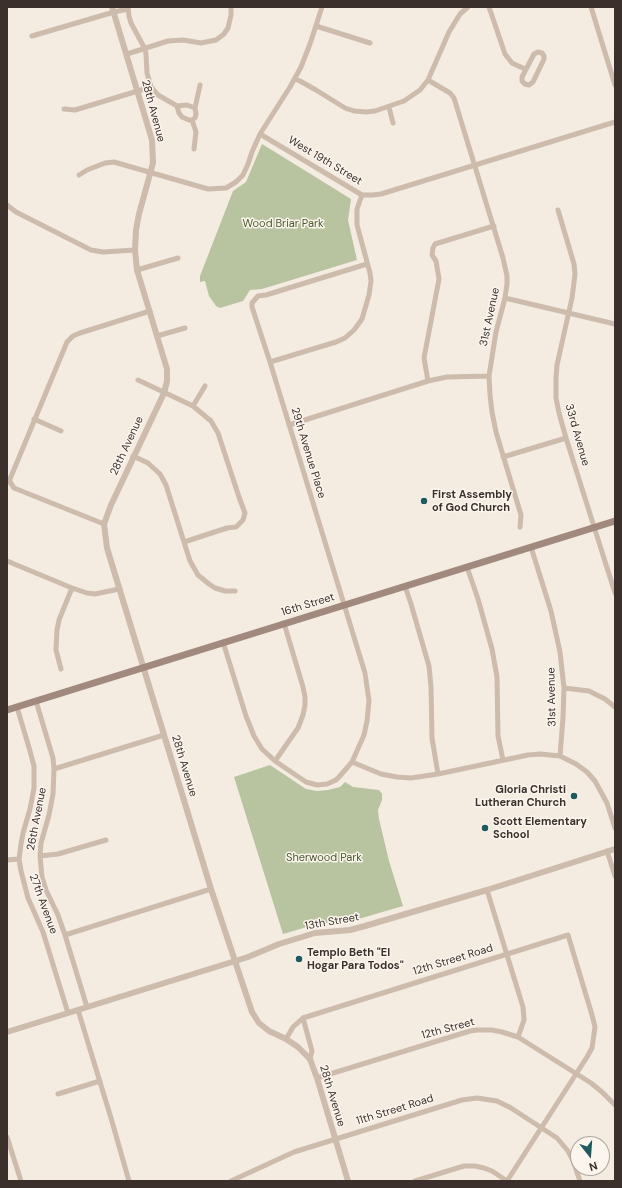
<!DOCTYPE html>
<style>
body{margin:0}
#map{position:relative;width:622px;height:1188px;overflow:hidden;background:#f4ebe1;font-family:"DM Sans",sans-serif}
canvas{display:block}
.frame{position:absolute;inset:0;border:8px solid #3b302b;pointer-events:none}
.north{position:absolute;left:570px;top:1136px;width:40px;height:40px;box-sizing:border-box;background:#fbf5ee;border:1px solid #aea6a0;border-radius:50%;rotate:163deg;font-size:11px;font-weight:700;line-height:16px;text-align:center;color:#3b302b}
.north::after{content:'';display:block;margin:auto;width:14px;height:18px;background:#1f5a5e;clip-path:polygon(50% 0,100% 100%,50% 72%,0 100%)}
</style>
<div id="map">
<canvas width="622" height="1188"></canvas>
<div class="frame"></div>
<div class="north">N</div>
</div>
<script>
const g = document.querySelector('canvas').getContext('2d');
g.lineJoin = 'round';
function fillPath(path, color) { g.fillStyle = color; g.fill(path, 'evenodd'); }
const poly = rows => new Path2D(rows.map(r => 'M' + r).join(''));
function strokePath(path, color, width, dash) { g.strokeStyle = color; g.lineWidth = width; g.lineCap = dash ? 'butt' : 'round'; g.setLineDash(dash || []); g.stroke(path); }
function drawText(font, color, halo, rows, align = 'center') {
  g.font = font + ' "DM Sans",sans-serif'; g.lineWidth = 3; g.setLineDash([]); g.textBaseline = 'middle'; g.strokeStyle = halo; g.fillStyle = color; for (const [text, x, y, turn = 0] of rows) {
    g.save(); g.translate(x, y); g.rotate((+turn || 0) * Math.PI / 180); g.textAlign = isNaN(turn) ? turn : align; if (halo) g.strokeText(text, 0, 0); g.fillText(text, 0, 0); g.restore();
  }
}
const green = poly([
 [262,144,351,199,348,220,357,260,262,289,250,290,243,301,220,308,216,306,209,296,205,281,200,282,200,276,233,191,246,182],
 [270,765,306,789,317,791,328,790,340,787,345,782,353,787,379,790,382,794,382,800,378,810,379,819,389,861,403,906,355,920,317,924,283,934,234,777]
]);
const minor = poly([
 [128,7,129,16,131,23,145,49,146,54,147,73,151,87,158,95,177,106,179,113,182,117,189,120,192,120],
 [489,7,505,54,512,63,525,69],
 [591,7,615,85],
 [316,26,370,43],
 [32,36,114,12,128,9],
 [538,52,542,53,544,56,544,59,533,82,529,85,525,84,522,81,522,77,534,54,538,52],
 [127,54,168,41,183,40,201,43,216,40,224,34,228,28,231,15,231,7],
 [295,79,300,81,316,90,345,108,354,111,366,112,375,111,404,101,420,90,428,80,449,32,460,14,468,7],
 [428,80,450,93,454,98,503,258,507,276,507,284,505,298,496,332,489,376,490,395,492,412,496,432,521,515,520,527],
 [177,106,187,105,195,108],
 [389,107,393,123],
 [64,109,75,110,151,87],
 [192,120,195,118,196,114,195,108,200,85],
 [192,120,196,132,194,149],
 [260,134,362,195,373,195,381,194,615,122],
 [79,175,87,170,105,163,114,162,208,189,226,188,236,182,243,175,248,164,252,152,260,134,290,87,301,67,310,44,322,7],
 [7,205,16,212,91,250,103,252,135,250],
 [558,210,574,264,575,274,572,298,557,365,556,378,556,398,559,413,566,438,615,593],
 [137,270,178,258],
 [505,298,615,324],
 [157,336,185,328],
 [270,362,336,342,345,338,354,330,362,319,369,295,371,281,370,273,357,225,357,209,362,195],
 [138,380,193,406,211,421,218,433,239,497,245,513,243,520,236,527,227,528,184,542],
 [428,381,424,358,439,279,436,261,432,255,433,248,435,244,494,226],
 [193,406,205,386],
 [34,419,61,431],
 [289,425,428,381,447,377,489,376],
 [133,456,148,463,160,474,166,485,190,561,198,575,209,584,215,588,225,591,235,591],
 [503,457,566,438],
 [104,524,14,488,10,482,10,479,67,342,73,336,80,333,150,311],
 [531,547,551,611,560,652,564,688,563,718,560,756],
 [7,561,72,588,87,593,95,594,119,589],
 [467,567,478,599,492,649,497,677,498,736,503,760],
 [405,586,411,604,429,666,431,687,432,738,438,774],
 [223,642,246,716,254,736,262,749,275,761,306,782,317,785,327,784,336,780,339,777,352,762,364,735,367,721,369,701,365,673,270,362,252,307,252,303,258,296,266,295,367,264],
 [61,669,56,650,57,630,59,620,72,588],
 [564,688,589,691,605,699,615,707],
 [36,701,53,758,54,769,53,794,49,815,41,843,40,856,42,877,46,890,58,915,65,935,87,1007],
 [17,707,30,751,34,766,34,788,30,809,23,833,21,844,19,859,21,871,28,898,43,932,68,1013],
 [275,761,298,728,303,715,305,705,305,697,303,687,284,623],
 [352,762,381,774,397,777,411,778,438,774,528,755,540,754,560,756,576,764,587,772,595,781,607,803,615,828],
 [54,769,164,735],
 [607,851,615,876],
 [40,856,58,854,106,840],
 [7,860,19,859],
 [487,890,523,1007,524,1020,518,1037],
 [65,935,211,889],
 [78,1010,111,1118,129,1181],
 [303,1018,312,1051,310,1059],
 [286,1039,293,1027,303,1018,568,935,592,1015,595,1027,592,1048,587,1057,507,1181],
 [317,1078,470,1031,477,1030,492,1030,502,1032,518,1037,591,1083,602,1092,615,1105],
 [58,1094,100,1081],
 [7,1137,21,1181],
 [231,1181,294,1152,462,1100,477,1098,497,1101,511,1108,557,1138,568,1151,573,1161,580,1181],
 [415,1181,464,1166,475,1166,484,1168,492,1171,507,1181]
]);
const tertiary = poly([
 [112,7,152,140,153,163,139,214,136,230,135,250,137,270,167,369,167,381,164,393,111,505,104,524,107,548,211,889,252,1012,259,1023,269,1031,286,1039,298,1047,310,1059,317,1078,348,1181],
 [7,1032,248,957,279,944,302,937,315,933,350,930,365,926,487,890,615,849]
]);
const secondary = poly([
 [7,710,615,521]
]);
const markers = [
 [424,501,4,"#1f5a5e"],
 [574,796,4,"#1f5a5e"],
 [485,828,4,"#1f5a5e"],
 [299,959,4,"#1f5a5e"]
];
const streetNames = [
 ["28th Avenue",153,111,75],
 ["West 19th Street",325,161,31],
 ["31st Avenue",490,317,-78],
 ["33rd Avenue",577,435,74],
 ["28th Avenue",127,446,-65],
 ["29th Avenue Place",308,453,73],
 ["16th Street",308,605,-17],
 ["31st Avenue",552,697,-91],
 ["28th Avenue",184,766,73],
 ["26th Avenue",37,819,-79],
 ["27th Avenue",43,904,70],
 ["13th Street",332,922,-10],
 ["12th Street Road",453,960,-17],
 ["12th Street",448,1029,-15],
 ["28th Avenue",332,1096,73],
 ["11th Street Road",395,1110,-17]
];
const parkNames = [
 ["Wood Briar Park",283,224],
 ["Sherwood Park",324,858]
];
const poiNames = [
 ["First Assembly",432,495],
 ["of God Church",432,508],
 ["Gloria Christi",566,790,"right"],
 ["Lutheran Church",566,803,"right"],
 ["Scott Elementary",493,822],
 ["School",493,835],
 ["Templo Beth \"El",307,953],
 ["Hogar Para Todos\"",307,966]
];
fillPath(green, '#b8c4a0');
strokePath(minor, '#cdbbac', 5);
strokePath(tertiary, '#cdbbac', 6);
strokePath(secondary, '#a18a7d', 7);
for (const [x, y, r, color] of markers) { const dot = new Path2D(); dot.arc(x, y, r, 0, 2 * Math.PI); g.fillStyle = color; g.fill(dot); strokePath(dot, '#fbf5ee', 1.5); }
drawText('11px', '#3b302b', '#fbf5ee', streetNames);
drawText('11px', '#4a5a2e', '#fbf5ee', parkNames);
drawText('bold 11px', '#3b302b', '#fbf5ee', poiNames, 'left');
</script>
